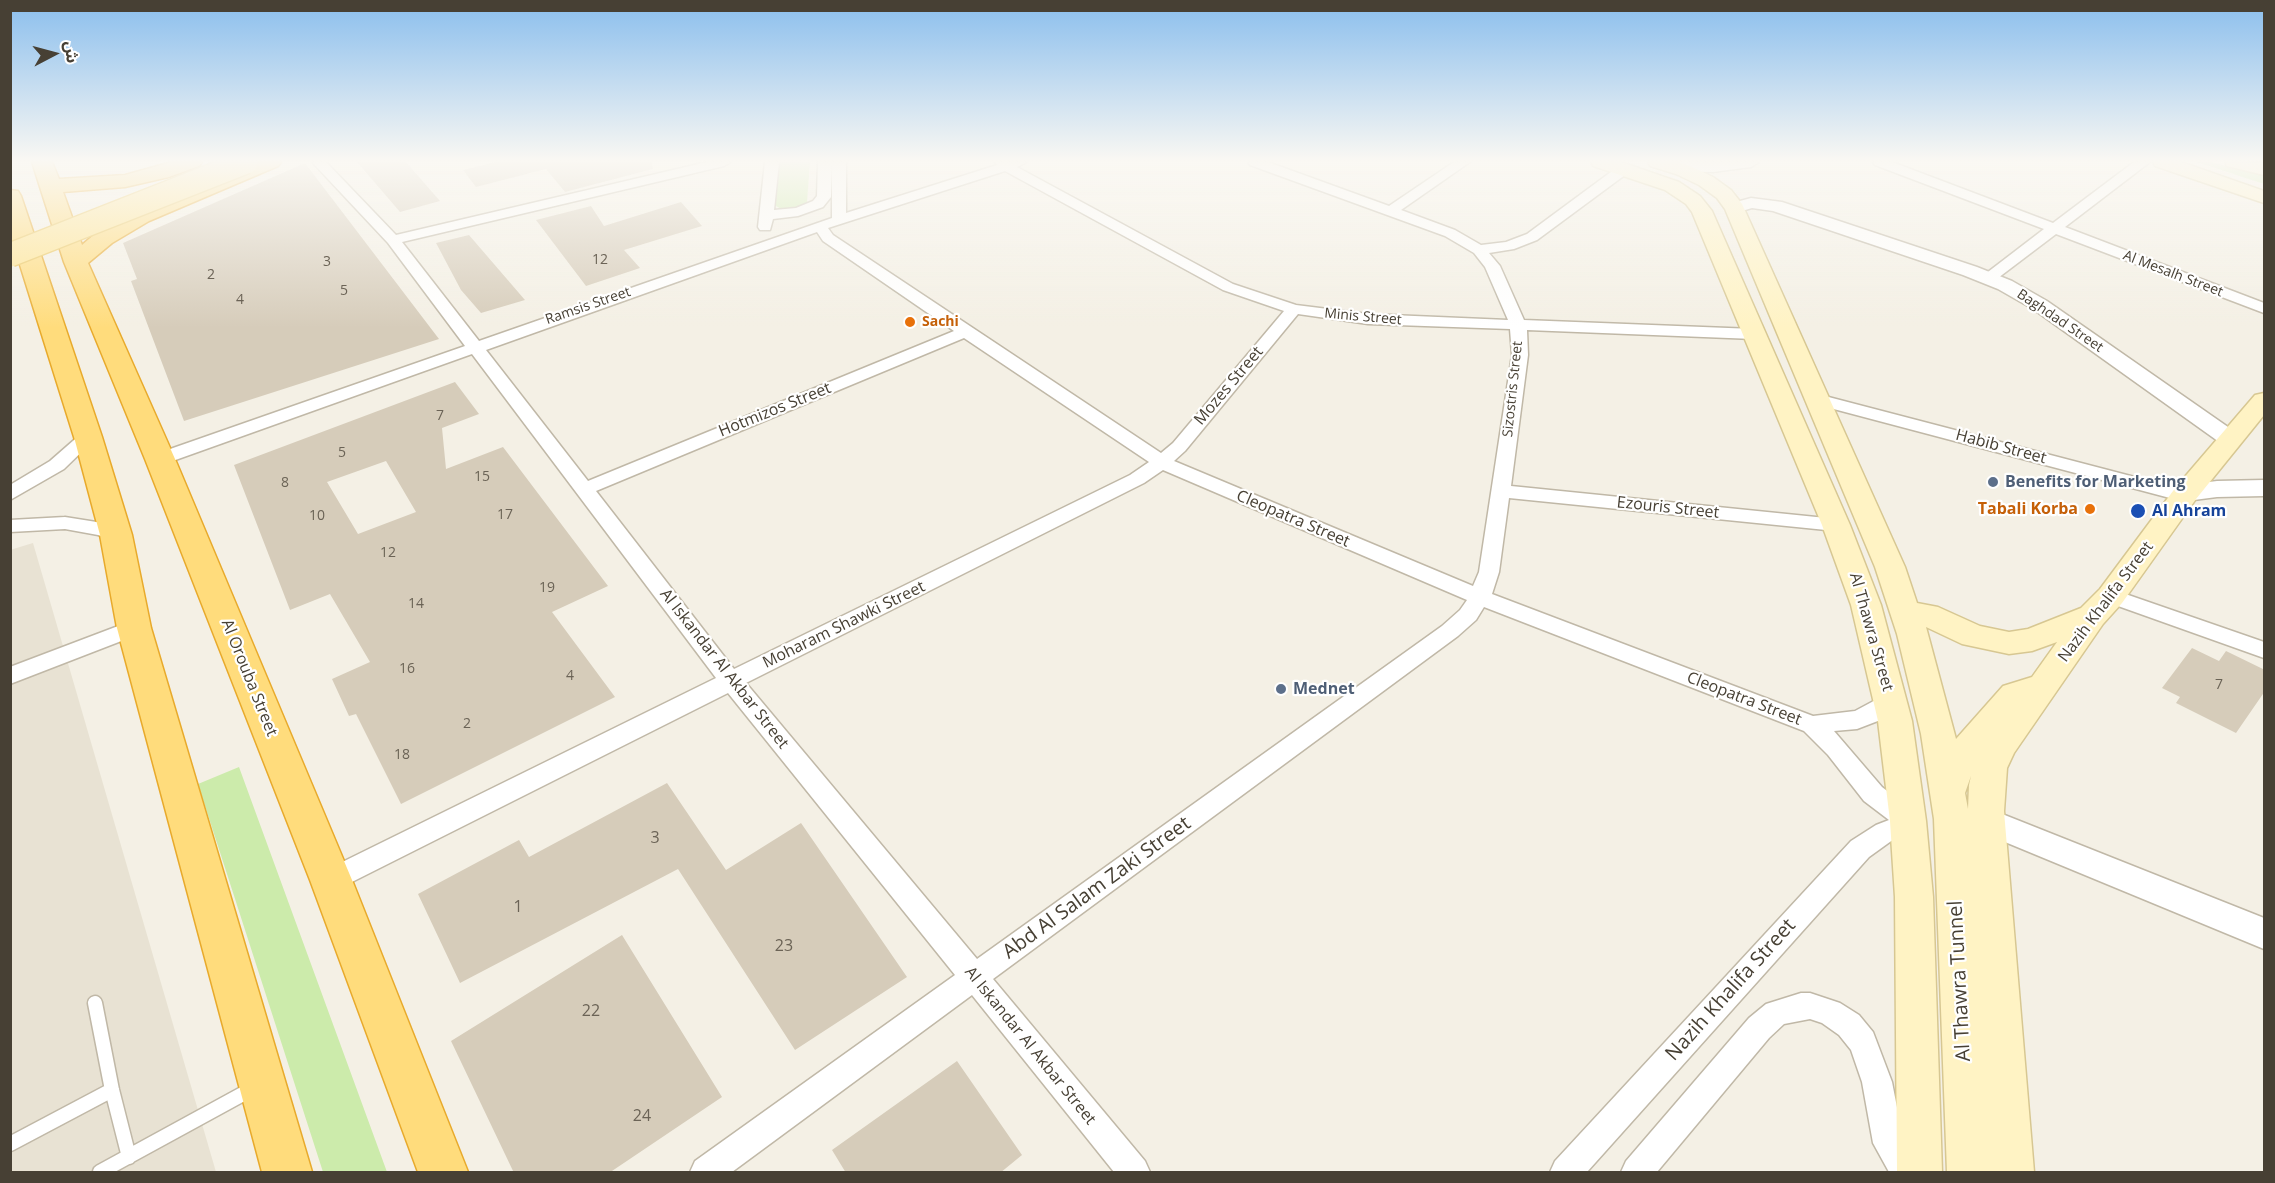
<!DOCTYPE html>
<meta charset="utf-8">
<style>
body{margin:0}
#map{position:relative;width:2275px;height:1183px;overflow:hidden;background:#f4f0e5;font-family:"Open Sans","Noto Sans Arabic",sans-serif}
canvas{display:block}
.frame{position:absolute;inset:0;border:12px solid #474034;pointer-events:none}
.north{position:absolute;left:24px;top:24px;width:60px;height:60px;-webkit-text-stroke:4px #fff;paint-order:stroke;rotate:84deg;font-size:16px;font-weight:700;line-height:24px;text-align:center;color:#474034}
.north::after{content:'';display:block;margin:auto;width:21px;height:27px;background:#474034;clip-path:polygon(50% 0,100% 100%,50% 72%,0 100%)}
</style>
<div id="map">
<canvas width="2275" height="1183"></canvas>
<div class="frame"></div>
<div class="north">ش</div>
</div>
<script>
const g = document.querySelector('canvas').getContext('2d');
g.lineJoin = 'round';
function fillPath(path, color) { g.fillStyle = color; g.fill(path, 'evenodd'); }
const poly = rows => new Path2D(rows.map(r => 'M' + r).join(''));
function strokePath(path, color, width, dash) { g.strokeStyle = color; g.lineWidth = width; g.lineCap = dash ? 'butt' : 'round'; g.setLineDash(dash || []); g.stroke(path); }
function drawText(font, color, halo, rows, align = 'center') {
  g.font = font + ' "Open Sans",sans-serif'; g.lineWidth = 4.5; g.setLineDash([]); g.textBaseline = 'middle'; g.strokeStyle = halo; g.fillStyle = color; for (const [text, x, y, turn = 0] of rows) {
    g.save(); g.translate(x, y); g.rotate((+turn || 0) * Math.PI / 180); g.textAlign = isNaN(turn) ? turn : align; if (halo) g.strokeText(text, 0, 0); g.fillText(text, 0, 0); g.restore();
  }
}
const residential = poly([
 [33,543,216,1172,11,1172,10,550]
]);
const green = poly([
 [780,162,810,162,807,202,799,208,783,210,774,205],
 [2197,162,2211,162,2264,176,2264,184],
 [239,767,387,1172,323,1172,198,784]
]);
const building = poly([
 [357,162,406,162,440,201,400,212],
 [496,162,652,162,653,169,565,192,546,169,476,187,463,170],
 [305,163,439,339,184,421,131,281,137,279,123,243],
 [681,202,702,226,624,250,640,268,586,286,536,220,591,206,604,226],
 [469,235,525,300,481,313,461,290,436,243],
 [455,382,479,414,442,428,446,469,503,447,608,586,552,612,615,697,401,804,356,714,349,716,332,679,370,662,330,594,290,610,234,465],
 [386,461,416,512,358,534,327,482],
 [2192,648,2219,661,2226,651,2265,670,2265,691,2236,733,2176,703,2180,697,2162,688],
 [667,783,726,870,801,823,907,977,795,1050,678,869,460,983,418,894,519,840,529,857],
 [622,935,722,1097,609,1173,514,1173,451,1041],
 [957,1061,1022,1155,1000,1173,846,1173,832,1150]
]);
const service = poly([
 [95,1003,112,1090,129,1157],
 [10,1144,112,1090],
 [100,1172,252,1089]
]);
const minor = poly([
 [312,162,326,162,396,235,707,162,731,162,724,166,402,242,479,341,832,218,832,162,846,162,846,213,997,165,995,162,1027,162,1017,167,1233,284,1296,305,1368,314,1508,320,1485,267,1474,253,1445,236,1250,165,1248,162,1268,162,1389,206,1454,162,1470,162,1401,210,1455,230,1481,245,1506,242,1527,234,1619,166,1629,166,1631,169,1629,172,1537,240,1514,249,1489,253,1500,266,1524,320,1754,329,1762,334,1754,339,1527,330,1528,355,1511,486,1836,519,1843,521,1846,525,1843,529,1836,531,1509,498,1499,572,1492,594,1813,716,1855,711,1883,696,1891,693,1899,696,1903,702,1899,708,1883,719,1857,729,1834,731,1882,787,1917,814,1922,824,1918,831,1894,839,1869,857,1587,1172,1550,1172,1555,1161,1851,841,1876,825,1889,820,1864,801,1828,755,1804,731,1484,607,1476,620,1458,636,993,979,1145,1161,1150,1172,1114,1172,972,995,732,1172,690,1172,695,1161,955,975,728,693,340,888,331,891,322,888,318,880,322,872,716,678,472,354,167,463,153,463,151,459,153,455,465,346,388,243,312,162],
 [1005,171,1223,290,1284,311,1173,443,1161,453,833,235,828,228,1005,171],
 [817,232,823,241,954,331,588,481,486,350,817,232],
 [1298,314,1368,324,1510,329,1512,355,1479,572,1473,586,1174,461,1185,451,1298,314],
 [964,338,1149,462,1130,475,734,669,596,491,964,338],
 [1163,470,1467,600,1460,610,1442,626,977,959,746,683,1144,483,1163,470],
 [765,162,779,162,774,210,796,208,813,201,817,196,818,162,832,162,831,197,823,207,798,216,773,219,770,230,760,230,758,227,765,162],
 [1873,162,1892,162,2053,223,2134,162,2150,162,2065,227,2264,303,2264,313,2056,234,1994,281,1984,281,1981,278,1984,275,2044,229,1875,165,1873,162],
 [1817,394,2192,492,2195,496,2192,500,2185,502,1811,403,1808,399,1811,395,1817,394],
 [88,432,94,433,97,437,64,469,10,500,10,485,50,461,82,433,88,432],
 [65,517,109,524,123,530,126,535,123,540,116,541,98,535,65,529,10,532,10,520,65,517],
 [2111,589,2264,642,2264,658,2104,601,2100,596,2104,591,2111,589],
 [134,620,142,623,145,628,142,633,10,684,10,667,134,620],
 [1801,993,1810,993,1840,1003,1859,1015,1873,1032,1892,1082,1903,1138,1922,1172,1889,1172,1873,1143,1862,1082,1851,1050,1839,1035,1822,1023,1810,1019,1784,1024,1769,1038,1657,1172,1621,1172,1626,1161,1749,1018,1766,1004,1801,993]
]);
const tertiary = poly([
 [1673,162,1759,162,1751,167,1713,172,1668,171,1665,167,1673,162],
 [1751,198,1782,202,1977,267,2012,281,2047,301,2238,434,2242,439,2238,444,2230,446,2222,444,2033,309,1998,289,1963,275,1773,211,1752,208,1735,213,1729,212,1726,208,1729,204,1751,198],
 [2264,480,2264,496,2217,497,2186,501,2177,498,2174,493,2177,488,2186,485,2217,481,2264,480],
 [1987,808,2264,918,2264,949,1976,830,1971,821,1976,812,1987,808]
]);
const secondary = poly([
 [1591,162,1621,162,1679,182,1700,196,1712,211,1850,525,1881,605,1912,721,1926,821,1933,897,1942,1172,1897,1172,1895,897,1890,821,1878,721,1851,605,1822,525,1692,212,1686,204,1665,190,1593,166,1591,162],
 [1648,162,1677,162,1690,166,1713,177,1731,190,1742,204,1905,567,1917,603,1938,607,1980,626,2009,632,2028,629,2081,608,2100,589,2176,487,2255,395,2264,393,2264,415,2196,499,2122,603,2103,624,2014,753,2007,768,2004,811,2034,1172,1947,1172,1934,819,1921,734,1897,634,1875,567,1725,209,1717,198,1699,185,1676,174,1650,166,1648,162],
 [1926,627,1962,644,2009,654,2032,651,2057,642,2032,677,2003,686,1956,739,1926,627],
 [1971,776,1969,785,1968,809,1965,793,1971,776],
 [2153,162,2181,162,2264,191,2264,203,2155,166,2153,162],
 [2225,162,2264,163,2264,175,2227,166,2225,162]
]);
const trunk = poly([
 [32,162,52,162,59,179,125,175,172,162,202,162,199,166,169,177,125,187,63,192,82,245,96,233,133,211,253,162,281,162,278,166,149,221,112,243,88,263,175,459,352,880,468,1172,418,1172,310,880,145,459,64,262,32,162],
 [10,190,18,191,21,196,102,437,132,535,151,628,312,1172,262,1172,117,628,100,535,74,437,10,233,10,190]
]);
const primaryBridge = poly([
 [10,255,246,162]
]);
const markers = [
 [910,322,6,"#e8710a"],
 [1993,482,6,"#5c6f8a"],
 [2090,509,6,"#e8710a"],
 [2138,511,8,"#1a4fb4"],
 [1281,689,6,"#5c6f8a"]
];
const numberNames = [
 ["12",600,260],
 ["3",327,262],
 ["2",211,275],
 ["5",344,291],
 ["4",240,300],
 ["7",440,416],
 ["5",342,453],
 ["15",482,477],
 ["8",285,483],
 ["17",505,515],
 ["10",317,516],
 ["12",388,553],
 ["19",547,588],
 ["14",416,604],
 ["16",407,669],
 ["4",570,676],
 ["7",2219,685],
 ["2",467,724],
 ["18",402,755]
];
const farStreetnames = [
 ["Al Mesalh Street",2173,274,21],
 ["Ramsis Street",588,306,-19],
 ["Minis Street",1363,317,5],
 ["Baghdad Street",2060,321,34],
 ["Sizostris Street",1513,389,-84]
];
const farFoodnames = [
 ["Sachi",922,322]
];
const streetNames = [
 ["Mozes Street",1229,386,-50],
 ["Hotmizos Street",775,410,-22],
 ["Habib Street",2001,447,15],
 ["Ezouris Street",1668,508,6],
 ["Cleopatra Street",1293,519,23],
 ["Nazih Khalifa Street",2106,602,-53],
 ["Moharam Shawki Street",844,625,-26],
 ["Al Thawra Street",1871,632,74],
 ["Al Iskandar Al Akbar Street",724,669,52],
 ["Al Orouba Street",249,678,68],
 ["Cleopatra Street",1744,699,21],
 ["Al Iskandar Al Akbar Street",1030,1046,51]
];
const serviceNames = [
 ["Benefits for Marketing",2005,482],
 ["Mednet",1293,689]
];
const foodNames = [
 ["Tabali Korba",2078,509]
];
const transitNames = [
 ["Al Ahram",2152,511]
];
const nearNumbernames = [
 ["3",655,838],
 ["1",518,907],
 ["23",784,946],
 ["22",591,1011],
 ["24",642,1116]
];
const nearStreetnames = [
 ["Abd Al Salam Zaki Street",1097,888,-36],
 ["Al Thawra Tunnel",1960,981,-93],
 ["Nazih Khalifa Street",1731,990,-48]
];
fillPath(residential, '#e8e2d3');
fillPath(green, '#ccebab');
fillPath(building, '#d6ccba');
strokePath(service, '#c0b8a7', 17);
strokePath(minor, '#c0b8a7', 3);
strokePath(tertiary, '#c0b8a7', 3);
strokePath(secondary, '#d7c792', 3);
strokePath(trunk, '#e8aa2c', 3);
strokePath(service, '#fff', 14);
fillPath(minor, '#fff');
fillPath(tertiary, '#fff');
fillPath(secondary, '#fff3c4');
fillPath(trunk, '#ffdc7c');
strokePath(primaryBridge, '#ebc65c', 26, []);
strokePath(primaryBridge, '#ffe593', 23);
const sky = g.createLinearGradient(0, 0, 0, 328);
sky.addColorStop(0, '#8abeed');
sky.addColorStop(0.49, '#faf8f3');
sky.addColorStop(1, '#faf8f300');
g.fillStyle = sky;
g.fillRect(0, 0, 2275, 328);
for (const [x, y, r, color] of markers) { const dot = new Path2D(); dot.arc(x, y, r, 0, 2 * Math.PI); g.fillStyle = color; g.fill(dot); strokePath(dot, '#fff', 2); }
drawText('14px', '#6b6356', null, numberNames);
drawText('14px', '#474034', '#fff', farStreetnames);
drawText('bold 14px', '#c56008', '#fff', farFoodnames, 'left');
drawText('16px', '#474034', '#fff', streetNames);
drawText('bold 16px', '#4e5e75', '#fff', serviceNames, 'left');
drawText('bold 16px', '#c56008', '#fff', foodNames, 'right');
drawText('bold 16px', '#164399', '#fff', transitNames, 'left');
drawText('16px', '#6b6356', null, nearNumbernames);
drawText('20px', '#474034', '#fff', nearStreetnames);
</script>
